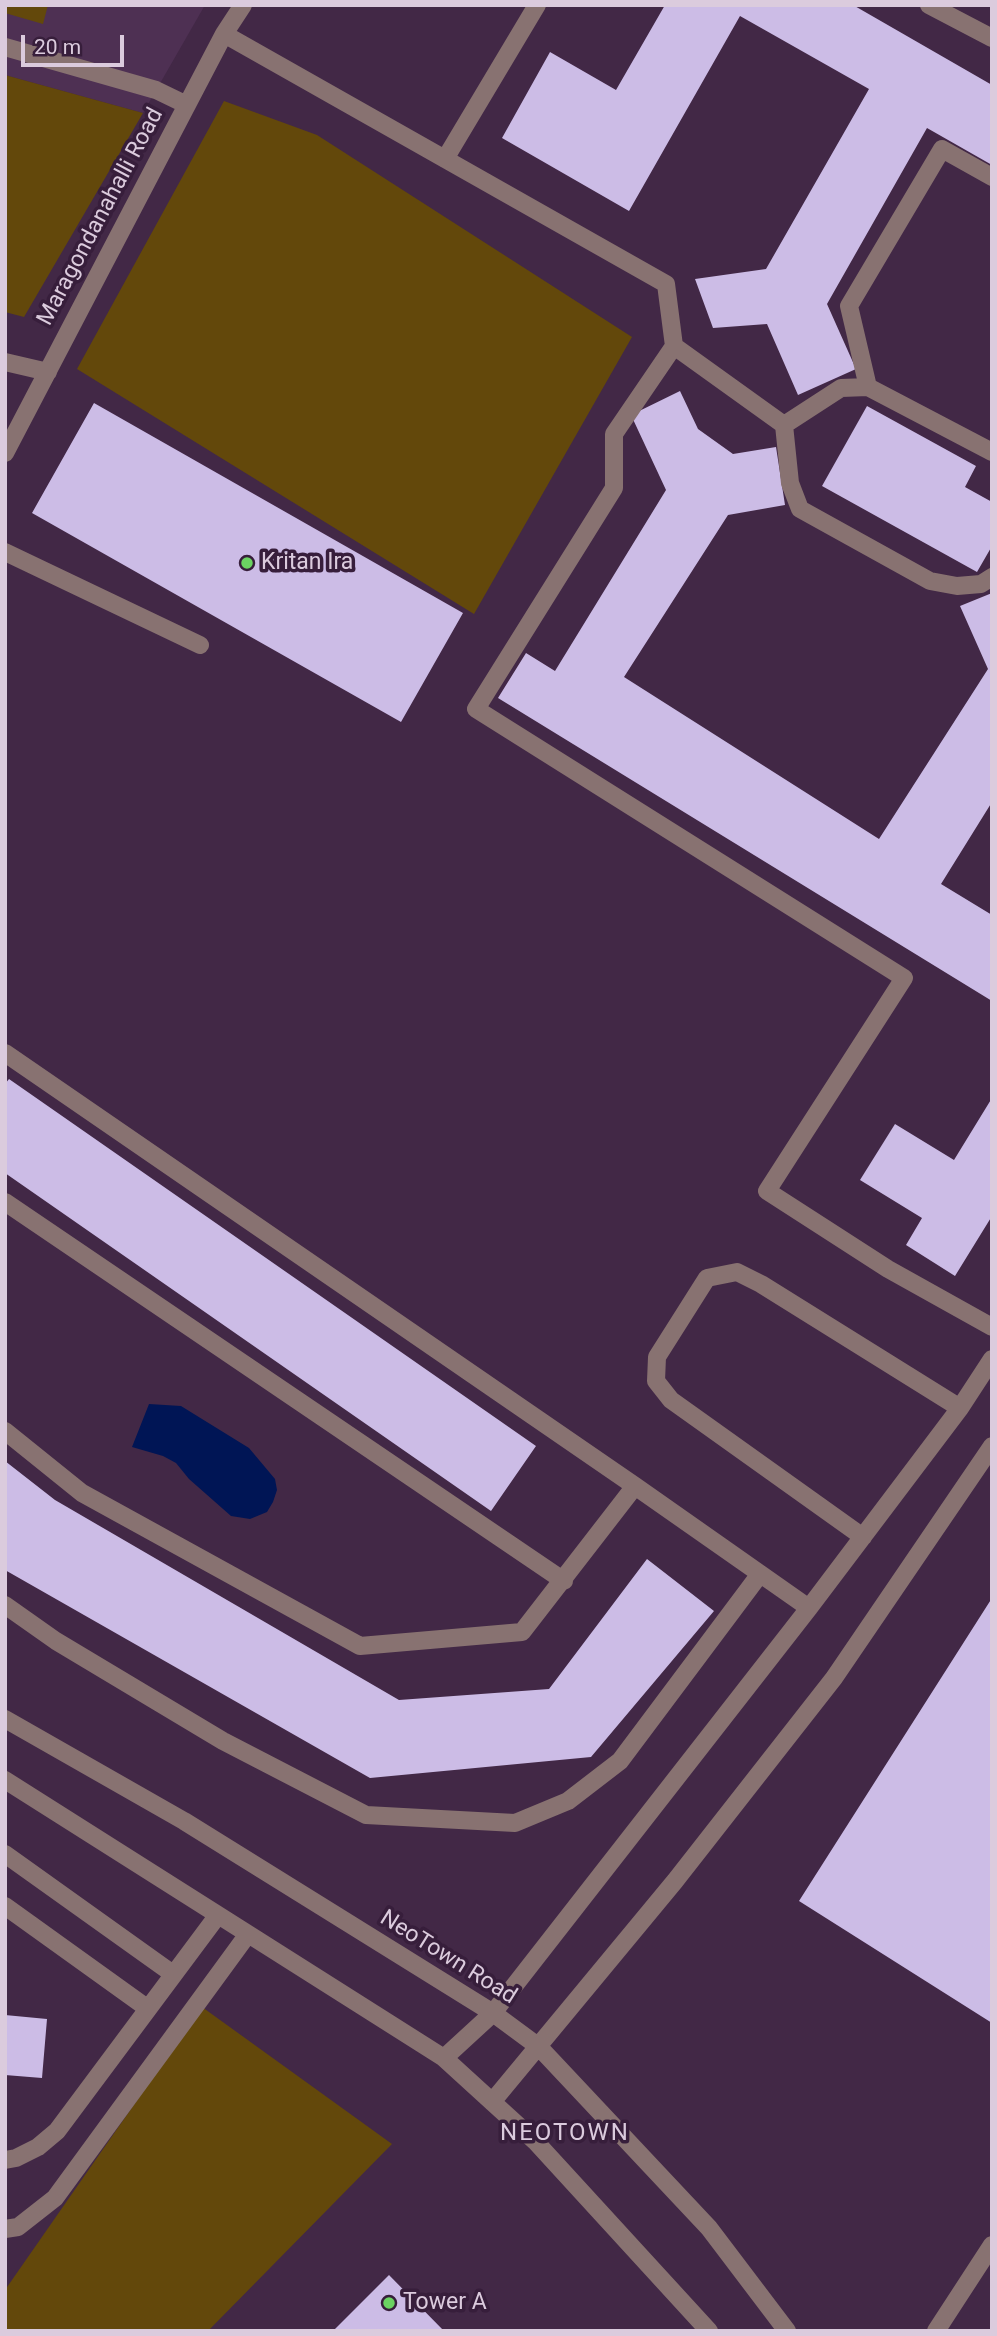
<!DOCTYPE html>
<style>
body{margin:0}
#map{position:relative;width:997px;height:2336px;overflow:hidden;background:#422846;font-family:Roboto,sans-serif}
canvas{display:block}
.frame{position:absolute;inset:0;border:7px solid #dbcbdd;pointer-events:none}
.scale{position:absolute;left:21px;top:35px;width:103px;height:32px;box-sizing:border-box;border:4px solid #dbcbdd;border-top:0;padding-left:9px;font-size:21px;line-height:24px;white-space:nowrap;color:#dbcbdd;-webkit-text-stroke:5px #371e3b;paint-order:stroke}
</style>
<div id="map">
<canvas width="997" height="2336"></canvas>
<div class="frame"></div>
<div class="scale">20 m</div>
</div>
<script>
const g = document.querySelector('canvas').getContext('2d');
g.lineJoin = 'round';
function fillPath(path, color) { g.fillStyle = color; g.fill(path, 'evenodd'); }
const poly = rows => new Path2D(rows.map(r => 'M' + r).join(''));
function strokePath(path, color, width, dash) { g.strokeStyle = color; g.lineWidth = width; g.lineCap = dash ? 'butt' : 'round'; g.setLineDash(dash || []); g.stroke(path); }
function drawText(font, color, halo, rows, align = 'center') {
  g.font = font + ' Roboto,sans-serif'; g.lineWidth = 7; g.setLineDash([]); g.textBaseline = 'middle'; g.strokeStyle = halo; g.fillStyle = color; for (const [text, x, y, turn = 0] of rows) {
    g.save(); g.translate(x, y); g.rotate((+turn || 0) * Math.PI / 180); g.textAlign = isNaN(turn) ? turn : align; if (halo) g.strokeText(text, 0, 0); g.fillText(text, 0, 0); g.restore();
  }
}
const built = poly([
 [5,5,205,5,143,113,5,75]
]);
const green = poly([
 [5,5,48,5,43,24,5,13],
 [5,75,143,113,24,317,5,312],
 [224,101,317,135,632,337,474,614,77,369],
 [202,2007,392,2144,208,2331,5,2331,5,2290]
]);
const water = poly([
 [149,1404,181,1406,249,1448,275,1479,277,1490,273,1502,267,1512,250,1519,231,1516,189,1479,176,1463,163,1456,132,1447]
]);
const building = poly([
 [665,5,853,5,992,85,992,165,927,128,827,304,856,369,798,395,767,324,713,328,695,279,766,269,869,89,740,16,629,211,502,138,550,52,616,90],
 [680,391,698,429,733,454,776,447,785,505,728,515,624,677,879,839,988,669,960,606,992,593,992,802,941,884,992,915,992,1001,498,698,526,653,555,671,666,490,631,415],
 [94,403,463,613,401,722,32,513],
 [867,406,976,466,965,487,992,502,992,546,977,572,822,486],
 [9,1079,536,1446,491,1511,5,1173,5,1084],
 [992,1098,992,1216,955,1276,906,1245,922,1218,860,1180,895,1124,954,1160],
 [5,1461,55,1500,399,1700,549,1689,647,1559,714,1611,591,1757,370,1778,5,1570],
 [992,1598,992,2023,799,1901],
 [5,2015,47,2019,42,2078,5,2075],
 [389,2275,444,2331,333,2331]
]);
const minor = poly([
 [929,5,992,38],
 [224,34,666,284,674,346,784,425,790,483,800,509,930,581,957,586,981,584,992,577],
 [5,47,156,90,187,105],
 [445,159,537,5],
 [674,346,614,434,614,488,476,709,904,978,767,1191,888,1269,992,1327],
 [5,362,48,372],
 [868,387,849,306,942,149,992,177],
 [784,425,841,388,868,387,992,452],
 [5,453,224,34,243,5],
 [5,552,200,645],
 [5,1053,635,1486,809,1608],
 [5,1202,564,1581],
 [5,1431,82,1493,360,1646,522,1632,635,1486],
 [863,1537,671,1400,656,1381,657,1357,707,1278,737,1272,761,1284,960,1408],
 [5,1605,56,1641,223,1741,366,1815,515,1823,568,1801,620,1761,760,1574],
 [5,1719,184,1821,493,2013,539,2047,709,2228,787,2331],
 [5,1780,444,2058,535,2141,709,2331],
 [5,1854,173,1974],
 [5,1906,147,2008],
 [444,2058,493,2013,809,1608,960,1408,992,1359],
 [492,2102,675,1881,834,1678,992,1446],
 [5,2160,16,2158,38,2147,57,2131,218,1915],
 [5,2229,18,2227,55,2198,248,1934],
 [936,2331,992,2245]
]);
const markers = [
 [247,563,7,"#6bd362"],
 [389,2303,7,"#6bd362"]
];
const streetNames = [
 ["Maragondanahalli Road",101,217,-62],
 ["NeoTown Road",448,1958,32]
];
const poiNames = [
 ["Kritan Ira",261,563],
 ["Tower A",403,2303]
];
const neighbourhoodNames = [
 ["NEOTOWN",565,2134]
];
fillPath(built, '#4e3053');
fillPath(green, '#63480b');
fillPath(water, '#001555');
fillPath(building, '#ccbce6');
strokePath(minor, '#887271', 18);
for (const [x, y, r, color] of markers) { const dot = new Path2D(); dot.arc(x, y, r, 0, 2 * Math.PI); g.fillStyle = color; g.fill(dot); strokePath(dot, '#371e3b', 2.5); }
drawText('23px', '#dbcbdd', '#371e3b', streetNames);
drawText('23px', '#dbcbdd', '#371e3b', poiNames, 'left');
g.letterSpacing = '2px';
drawText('24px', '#dbcbdd', '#371e3b', neighbourhoodNames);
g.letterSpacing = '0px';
</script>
